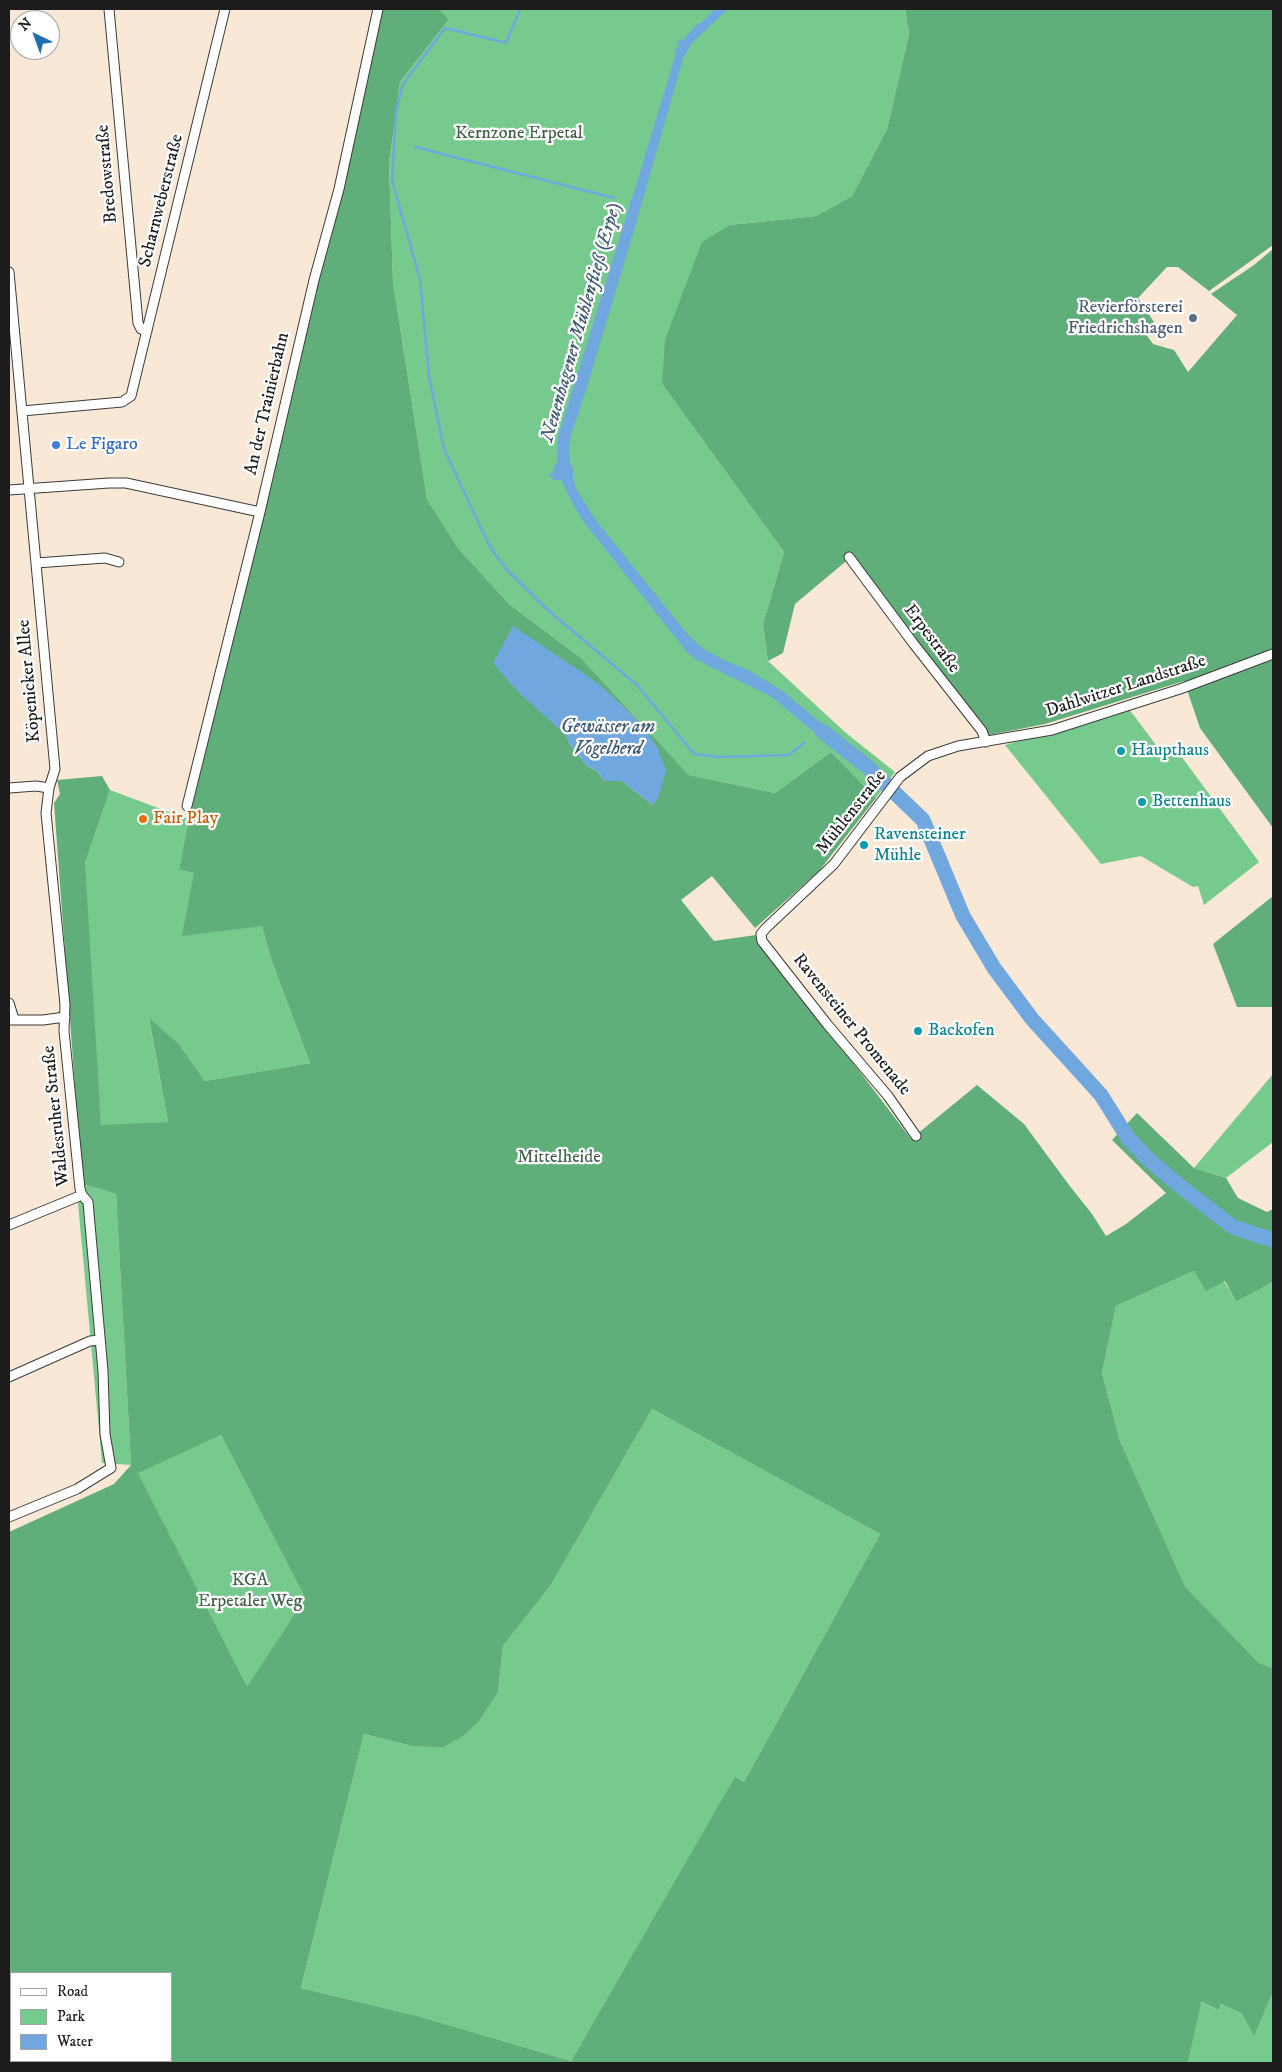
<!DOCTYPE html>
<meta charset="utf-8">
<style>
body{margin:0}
#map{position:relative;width:1282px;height:2072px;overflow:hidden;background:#f8e8d5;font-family:"IM FELL DW Pica",serif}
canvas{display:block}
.frame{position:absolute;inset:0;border:10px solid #1c1c1c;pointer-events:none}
.legend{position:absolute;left:10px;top:1972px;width:162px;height:90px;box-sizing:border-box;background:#fff;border:1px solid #a4a4a4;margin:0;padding:6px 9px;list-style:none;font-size:15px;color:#1c1c1c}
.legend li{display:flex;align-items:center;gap:10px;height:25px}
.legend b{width:25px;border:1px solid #a4a4a4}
.north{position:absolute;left:10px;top:10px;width:50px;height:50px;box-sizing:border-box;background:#fff;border:1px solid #a4a4a4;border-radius:50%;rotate:318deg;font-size:14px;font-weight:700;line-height:20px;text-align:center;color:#1c1c1c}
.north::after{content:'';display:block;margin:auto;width:18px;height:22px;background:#1f6fb2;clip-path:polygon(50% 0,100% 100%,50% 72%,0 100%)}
</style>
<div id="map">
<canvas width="1282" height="2072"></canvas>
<div class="frame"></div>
<ul class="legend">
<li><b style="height:6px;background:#fff"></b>Road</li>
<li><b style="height:14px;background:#76ca8e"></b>Park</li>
<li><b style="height:14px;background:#71a7df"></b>Water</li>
</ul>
<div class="north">N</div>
</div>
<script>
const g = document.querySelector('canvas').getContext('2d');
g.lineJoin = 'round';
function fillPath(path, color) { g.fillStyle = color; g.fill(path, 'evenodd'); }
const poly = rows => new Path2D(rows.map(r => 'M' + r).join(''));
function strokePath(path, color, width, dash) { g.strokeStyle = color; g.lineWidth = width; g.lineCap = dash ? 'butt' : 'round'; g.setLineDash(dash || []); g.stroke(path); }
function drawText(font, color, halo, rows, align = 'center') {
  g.font = font + ' "IM FELL DW Pica",serif'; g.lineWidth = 4.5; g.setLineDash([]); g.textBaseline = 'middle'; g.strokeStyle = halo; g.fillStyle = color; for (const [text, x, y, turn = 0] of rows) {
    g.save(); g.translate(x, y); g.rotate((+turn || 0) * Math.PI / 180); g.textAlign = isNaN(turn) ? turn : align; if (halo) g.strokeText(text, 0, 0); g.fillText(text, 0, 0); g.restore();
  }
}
const green = poly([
 [439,9,905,9,909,34,887,129,852,196,816,216,730,225,662,384,784,552,763,624,768,661,846,733,895,772,876,798,831,752,775,793,689,775,581,658,509,604,458,548,427,499,393,282,389,163,400,82,449,19],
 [1129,709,1162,753,1173,745,1259,862,1204,905,1198,886,1193,887,1141,856,1101,864,1005,745],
 [110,790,190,820,179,870,194,873,262,926,271,959,310,1063,205,1081,179,1044,149,1019,168,1122,101,1126,85,910,85,863],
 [1273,1074,1273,1142,1226,1178,1194,1168],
 [76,1182,116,1194,131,1465,102,1463],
 [1194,1271,1224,1281,1236,1302,1273,1282,1273,1668,1259,1663,1185,1588,1120,1441,1102,1373,1116,1306],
 [652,1409,880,1534,744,1782,735,1778,571,2061,418,2016,301,1988,364,1734,412,1746,498,1692,503,1646,551,1585],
 [221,1435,305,1598,247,1688,137,1472],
 [1273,1992,1273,2063,1188,2063,1200,2002,1219,2010,1221,2004,1242,2014,1254,2035]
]);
const forest = poly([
 [382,9,439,9,449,19,400,82,389,163,393,282,427,499,458,548,509,604,581,658,689,775,775,793,831,752,876,798,819,871,755,928,712,876,681,900,714,941,756,935,911,1139,977,1085,1024,1124,1069,1185,1092,1214,1106,1236,1126,1224,1166,1193,1112,1140,1137,1113,1194,1168,1226,1178,1238,1198,1267,1212,1273,1209,1273,1282,1236,1302,1225,1281,1206,1291,1194,1271,1116,1306,1102,1373,1120,1441,1185,1587,1259,1663,1273,1668,1273,1992,1254,2036,1242,2014,1221,2004,1219,2010,1201,2002,1188,2063,9,2063,9,1532,114,1484,131,1465,116,1194,76,1182,78,1128,54,803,60,794,57,780,102,776,110,790,85,863,101,1125,168,1122,149,1018,179,1044,205,1081,310,1063,271,959,262,926,182,936,194,873,179,870,189,820,261,523,316,283,342,197],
 [610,695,633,716,650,738,653,805,622,781,605,781,597,771,587,766,570,744,566,735],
 [652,1409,880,1534,744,1782,735,1777,571,2061,418,2016,301,1988,364,1734,412,1746,443,1747,463,1736,479,1721,498,1692,503,1646,551,1585],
 [221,1435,305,1598,247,1687,138,1473],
 [11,1973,171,1973,171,2061,11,2061],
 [905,9,1273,9,1273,245,1209,291,1178,267,1167,267,1138,298,1154,322,1143,330,1153,344,1174,350,1188,372,1237,315,1211,294,1254,265,1273,249,1273,828,1200,728,1184,681,1045,724,984,736,851,557,795,604,783,653,768,661,763,624,784,552,662,384,665,340,702,242,730,225,816,216,852,196,887,129,909,34],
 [1273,896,1273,1007,1237,1007,1213,944]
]);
const water = poly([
 [715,9,728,9,691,44,683,59,637,220,587,387,571,435,569,446,570,464,573,467,573,478,577,490,595,519,689,636,705,650,724,660,750,671,784,692,841,740,836,746,826,742,772,697,695,659,686,651,587,526,576,510,561,480,552,480,554,476,550,477,549,474,553,473,554,466,557,463,558,437,630,205,630,201,632,199,676,53,674,51,679,47,676,41,683,40,696,25,702,22],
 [513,626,599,684,633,716,645,730,657,747,666,770,659,796,653,805,622,781,605,781,597,771,587,766,570,744,566,735,518,692,493,663]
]);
const stream = poly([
 [520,9,506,43,445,28,403,84,396,112,392,180,420,279,429,376,444,449,490,547,506,569,550,612,637,685,694,754,719,757,789,755,804,743],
 [415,147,614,198]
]);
const river = poly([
 [822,731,869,768,923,820,963,916,994,968,1032,1019,1101,1095,1128,1138,1148,1159,1181,1187,1233,1227,1273,1240]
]);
const minor = poly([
 [109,9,138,323,141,329,147,331],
 [9,272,55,769,49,788,46,813,65,1005,64,1031,80,1189,82,1195,88,1202,103,1371,105,1434,111,1468,77,1489,9,1517],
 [22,411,122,402,131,396,225,9],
 [9,490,109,483,126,483,260,512],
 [849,557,913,643,982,731,986,742],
 [36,563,105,558,119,562],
 [9,788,36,786,49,788],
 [187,806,260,512,314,280,339,189,378,9],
 [9,1003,14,1019],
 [9,1020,43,1020,65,1017],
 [916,1136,888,1096,827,1024,762,941,761,934,766,928,834,864,900,777,928,756,958,746,1052,730,1180,689,1273,654],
 [9,1225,82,1195],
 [9,1377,90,1341,100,1340]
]);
const markers = [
 [1193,318,5,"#5c6f8a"],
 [56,445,5,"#3f7fe0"],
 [1121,751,5,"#0f9aa8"],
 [1142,802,5,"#0f9aa8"],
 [143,819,5,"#e8710a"],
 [864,845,5,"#0f9aa8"],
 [918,1031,5,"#0f9aa8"]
];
const parkNames = [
 ["Kernzone Erpetal",519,134],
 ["Mittelheide",559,1158],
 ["KGA",250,1581],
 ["Erpetaler Weg",250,1602]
];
const streetNames = [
 ["Bredowstraße",108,174,-95],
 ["Scharnweberstraße",162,201,-76],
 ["An der Trainierbahn",268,404,-77],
 ["Erpestraße",931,639,53],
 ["Köpenicker Allee",30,681,-95],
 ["Dahlwitzer Landstraße",1126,687,-18],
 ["Mühlenstraße",852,813,-52],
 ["Ravensteiner Promenade",851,1025,51],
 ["Waldesruher Straße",57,1116,-96]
];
const serviceNames = [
 ["Revierförsterei",1183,308],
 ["Friedrichshagen",1183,329]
];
const shopNames = [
 ["Le Figaro",66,445]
];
const cultureNames = [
 ["Haupthaus",1131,751],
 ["Bettenhaus",1152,802],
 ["Ravensteiner",874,835],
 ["Mühle",874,856],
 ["Backofen",928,1031]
];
const foodNames = [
 ["Fair Play",153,819]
];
const waterNames = [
 ["Neuenhagener Mühlenfließ (Erpe)",582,323,-74],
 ["Gewässer am",608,728],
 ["Vogelherd",608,750]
];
fillPath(green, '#76ca8e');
fillPath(forest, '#60ae79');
fillPath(water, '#71a7df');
strokePath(stream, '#71a7df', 2.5);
strokePath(river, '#71a7df', 15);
strokePath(minor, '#3d3b38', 11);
strokePath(minor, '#fff', 9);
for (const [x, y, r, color] of markers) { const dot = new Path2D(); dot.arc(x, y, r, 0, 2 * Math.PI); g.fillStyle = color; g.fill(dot); strokePath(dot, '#fff', 2); }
drawText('18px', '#40624a', '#fff', parkNames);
drawText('18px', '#1c1c1c', '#fff', streetNames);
drawText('18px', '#4e5e75', '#fff', serviceNames, 'right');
drawText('18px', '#366cbe', '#fff', shopNames, 'left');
drawText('18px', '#0d838f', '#fff', cultureNames, 'left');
drawText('18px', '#c56008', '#fff', foodNames, 'left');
drawText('italic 19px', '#425b74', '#fff', waterNames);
</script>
